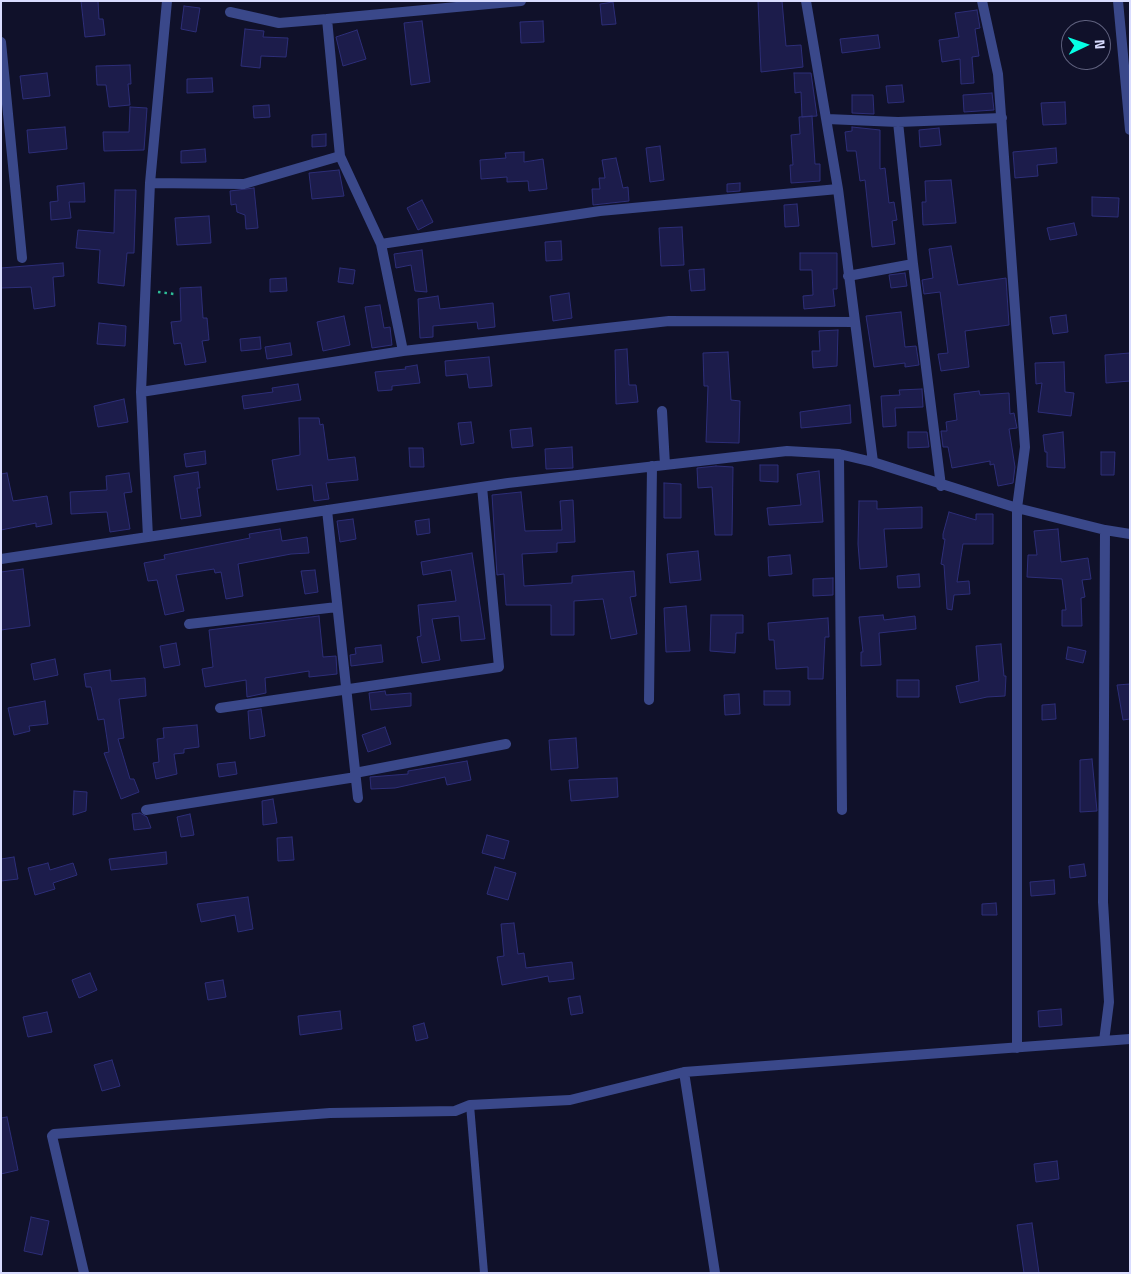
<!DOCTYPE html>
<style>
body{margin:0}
#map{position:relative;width:1131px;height:1274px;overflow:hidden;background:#10112a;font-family:"Titillium Web",sans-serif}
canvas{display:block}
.frame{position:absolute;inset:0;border:2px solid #d9dcff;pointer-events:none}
.north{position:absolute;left:1061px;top:20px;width:50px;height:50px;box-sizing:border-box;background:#10112a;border:1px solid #60627f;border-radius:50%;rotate:87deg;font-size:14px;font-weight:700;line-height:20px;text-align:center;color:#d9dcff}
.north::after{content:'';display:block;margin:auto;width:18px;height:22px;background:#05ffe4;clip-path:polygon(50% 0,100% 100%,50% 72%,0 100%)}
</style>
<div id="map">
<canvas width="1131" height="1274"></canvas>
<div class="frame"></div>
<div class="north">N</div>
</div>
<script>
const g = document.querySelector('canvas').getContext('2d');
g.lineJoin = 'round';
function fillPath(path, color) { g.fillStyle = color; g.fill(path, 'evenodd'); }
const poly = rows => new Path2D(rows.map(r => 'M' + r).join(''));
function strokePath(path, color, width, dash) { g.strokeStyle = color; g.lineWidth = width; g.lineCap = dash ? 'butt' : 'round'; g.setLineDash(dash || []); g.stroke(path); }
const building = poly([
 [81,1,98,1,99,19,103,19,105,35,85,37,81,1],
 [758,1,782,1,786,46,801,45,803,67,761,72,758,1],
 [613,2,616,24,602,25,600,4,613,2],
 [184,6,200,8,196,32,181,29,184,6],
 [977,10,980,28,975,29,979,56,972,57,974,83,961,84,960,59,942,62,939,40,959,37,955,13,977,10],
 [422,21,430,82,411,85,404,23,422,21],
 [543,21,544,42,521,43,520,22,543,21],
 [245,29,264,31,263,37,288,38,286,57,261,56,260,68,241,66,245,29],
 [357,30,366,59,343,66,336,37,357,30],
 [878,35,880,48,842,53,840,39,878,35],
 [130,65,131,84,128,84,130,105,109,107,106,85,97,85,96,66,130,65],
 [47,73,50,96,23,99,20,76,47,73],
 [794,73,811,73,817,116,802,117,801,92,795,93,794,73],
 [212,78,213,92,187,93,187,79,212,78],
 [902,85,904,102,888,103,886,86,902,85],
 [992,93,994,110,964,112,963,95,992,93],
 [852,95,873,95,874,114,852,113,852,95],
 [1065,102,1066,124,1043,125,1041,103,1065,102],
 [269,105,270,117,254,118,253,106,269,105],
 [130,107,147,108,144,150,104,151,103,132,129,132,130,107],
 [812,116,815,164,820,164,820,181,791,183,790,165,793,165,791,135,800,134,799,117,812,116],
 [65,127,67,149,29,153,27,130,65,127],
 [852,127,880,130,880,169,885,168,889,203,894,202,897,220,892,221,895,244,872,247,865,180,860,181,856,151,847,151,845,132,852,131,852,127],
 [939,128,941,145,920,147,919,130,939,128],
 [326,134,326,146,312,147,312,135,326,134],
 [660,146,664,180,650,182,646,148,660,146],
 [1056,148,1057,163,1037,165,1038,176,1015,178,1013,152,1056,148],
 [205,149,206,162,181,163,181,151,205,149],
 [524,152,524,162,543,159,547,189,529,191,528,181,507,182,507,177,481,179,480,160,506,158,505,153,524,152],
 [616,158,623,188,628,187,629,201,593,205,592,189,600,189,599,178,605,178,602,160,616,158],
 [339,170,344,196,312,199,309,173,339,170],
 [951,180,956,223,923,225,922,202,926,202,925,181,951,180],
 [84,183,85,202,69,202,71,218,51,220,50,202,58,201,57,186,84,183],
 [740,183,740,191,727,192,727,184,740,183],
 [254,188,258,228,246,229,245,215,237,212,236,204,231,205,230,191,254,188],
 [115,190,136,190,134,253,127,253,124,286,98,283,100,250,76,248,78,230,114,233,115,190],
 [1092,197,1119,198,1118,217,1092,216,1092,197],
 [422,200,433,222,418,230,407,208,422,200],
 [797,204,799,226,785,227,784,205,797,204],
 [209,216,211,243,177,245,175,218,209,216],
 [1074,223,1077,235,1050,240,1047,228,1074,223],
 [682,227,684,265,661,266,659,228,682,227],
 [561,241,562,260,546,261,545,242,561,241],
 [951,246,958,285,1006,278,1009,325,965,331,969,367,941,371,938,354,948,353,940,292,924,294,922,280,933,278,929,249,951,246],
 [422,250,427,292,415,291,411,265,396,268,394,254,422,250],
 [800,253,837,253,837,289,833,289,835,306,804,309,803,296,813,295,812,270,800,270,800,253],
 [63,263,64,276,53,277,55,306,34,309,31,287,1,288,1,268,63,263],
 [340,268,355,270,353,284,338,282,340,268],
 [704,269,705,290,691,291,689,270,704,269],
 [905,273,907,286,891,288,889,275,905,273],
 [286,278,287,291,270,292,270,279,286,278],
 [201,287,203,318,207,318,209,340,202,341,206,362,185,365,181,343,174,344,171,322,181,321,180,288,201,287],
 [569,293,572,318,553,321,550,296,569,293],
 [438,296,440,309,493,303,495,327,478,329,477,322,433,326,433,337,420,338,418,299,438,296],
 [380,305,384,328,390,327,392,345,372,348,365,307,380,305],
 [901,312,905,347,916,346,919,365,905,367,905,363,874,367,866,316,901,312],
 [1066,315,1068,332,1053,334,1050,317,1066,315],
 [344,316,350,345,323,351,317,322,344,316],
 [99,323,126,326,125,346,97,344,99,323],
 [838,330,837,366,813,368,812,351,820,351,819,331,838,330],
 [260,337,261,349,241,351,240,339,260,337],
 [290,343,292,355,267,359,265,347,290,343],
 [627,349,629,385,636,385,638,402,616,404,615,350,627,349],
 [728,352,731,400,740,401,739,443,706,442,708,386,704,386,703,353,728,352],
 [1130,353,1130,381,1106,383,1105,355,1130,353],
 [489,357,492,386,469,388,467,374,446,376,445,361,489,357],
 [1064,362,1065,392,1074,393,1071,416,1038,412,1042,383,1036,384,1035,363,1064,362],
 [417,365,420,383,392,386,392,390,378,391,375,372,406,369,405,367,417,365],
 [298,384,301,400,244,409,242,396,273,392,272,388,298,384],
 [922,389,923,407,895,408,896,426,883,427,881,396,900,395,899,390,922,389],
 [979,391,980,395,1009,393,1010,414,1014,413,1017,428,1009,429,1015,467,1013,483,998,486,994,464,990,465,990,461,952,468,948,447,943,447,941,431,947,431,946,422,957,420,954,394,979,391],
 [124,399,128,422,98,427,94,406,124,399],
 [850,405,851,423,801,428,800,412,850,405],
 [299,418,319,418,320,425,323,424,328,460,355,457,358,480,326,483,329,499,314,501,312,485,277,490,272,460,300,455,299,418],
 [471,422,474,443,461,445,458,423,471,422],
 [531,428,533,446,512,448,510,430,531,428],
 [908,432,927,432,929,447,908,448,908,432],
 [1063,432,1065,468,1047,467,1047,452,1045,452,1043,435,1063,432],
 [572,447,573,468,546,469,545,449,572,447],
 [409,448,423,448,424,467,410,467,409,448],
 [205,451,206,464,186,467,184,454,205,451],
 [1101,452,1115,452,1114,475,1101,475,1101,452],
 [760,465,778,465,778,482,760,481,760,465],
 [716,466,733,467,732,535,715,535,712,487,698,488,697,468,716,466],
 [819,471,823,522,769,525,767,508,801,505,797,474,819,471],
 [198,472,200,488,197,488,201,516,181,519,174,476,198,472],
 [7,473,13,501,47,496,52,524,36,527,36,523,1,530,1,474,7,473],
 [129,473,132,492,124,493,130,529,110,532,107,512,71,514,70,492,107,490,106,476,129,473],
 [664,483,681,484,681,518,664,518,664,483],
 [521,492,525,531,562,530,560,501,573,500,575,542,557,543,557,552,522,554,524,586,572,583,572,576,634,571,636,596,630,597,637,634,611,639,603,599,574,601,574,635,551,635,551,605,506,605,504,574,497,575,492,495,521,492],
 [859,501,877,501,877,509,922,507,922,528,884,529,887,567,860,569,858,544,859,501],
 [949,512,976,520,976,514,993,514,993,544,963,544,957,582,969,581,970,594,954,595,952,610,947,609,944,565,941,564,945,539,943,539,943,534,949,512],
 [353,519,356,539,340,542,337,521,353,519],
 [429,519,430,533,417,535,415,521,429,519],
 [280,529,282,541,307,537,309,553,291,554,238,564,243,596,226,599,221,572,215,573,214,569,176,575,184,611,165,615,157,580,148,581,144,563,165,559,164,555,250,538,249,534,280,529],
 [1058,529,1061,562,1088,558,1091,579,1082,580,1085,597,1081,598,1082,626,1062,626,1062,610,1066,610,1062,579,1027,577,1028,555,1037,555,1034,531,1058,529],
 [698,551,701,580,670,583,667,554,698,551],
 [472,553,485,639,461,641,459,616,432,619,440,660,422,663,417,637,421,636,418,605,456,601,451,570,423,575,421,562,472,553],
 [790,555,792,574,769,576,768,557,790,555],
 [23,569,30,626,1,630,1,572,23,569],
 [315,570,318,592,305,594,301,571,315,570],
 [919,574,920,587,898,588,897,576,919,574],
 [833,578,833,595,813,596,813,579,833,578],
 [686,606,690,651,666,652,664,608,686,606],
 [711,615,743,615,743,633,736,633,735,653,710,651,711,615],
 [883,615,884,620,915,616,916,629,879,633,881,665,861,666,861,652,863,652,859,617,883,615],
 [319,616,323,657,336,656,337,674,309,677,309,671,265,678,266,693,247,697,246,680,205,687,202,669,213,667,209,630,319,616],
 [828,618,829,637,825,637,823,679,808,679,808,667,776,669,774,640,769,640,768,623,828,618],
 [176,643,180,665,164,668,160,646,176,643],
 [1001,644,1004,676,1006,676,1005,696,987,697,960,703,956,686,979,681,976,646,1001,644],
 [381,645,383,662,351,666,350,655,356,654,355,648,381,645],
 [1068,647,1086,651,1083,663,1066,659,1068,647],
 [55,659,58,675,34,680,31,664,55,659],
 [110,670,111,681,145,678,146,696,119,699,124,738,118,739,130,779,134,779,139,792,121,799,104,753,109,752,104,719,98,720,91,687,86,687,84,674,110,670],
 [897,680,919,680,919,697,897,697,897,680],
 [1130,684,1130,719,1123,720,1117,685,1130,684],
 [385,691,386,695,411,693,411,706,371,710,369,693,385,691],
 [764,691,790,691,790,705,764,705,764,691],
 [739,694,740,714,725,715,724,695,739,694],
 [45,701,48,724,29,726,30,731,14,735,8,708,45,701],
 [1055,704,1056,719,1042,720,1042,705,1055,704],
 [261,709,265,736,250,739,248,711,261,709],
 [197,725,199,747,184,749,184,753,174,754,177,774,156,779,153,763,159,762,157,739,164,738,163,728,197,725],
 [385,727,391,744,368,752,362,735,385,727],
 [576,738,578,768,551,770,549,740,576,738],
 [1092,759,1097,811,1080,812,1080,760,1092,759],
 [467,761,471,780,447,785,445,777,395,788,371,789,370,777,408,774,408,771,467,761],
 [235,762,237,774,219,777,217,764,235,762],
 [617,778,618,797,571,801,569,780,617,778],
 [74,791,87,792,86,811,73,815,74,791],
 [273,799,277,823,263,825,262,801,273,799],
 [140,813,147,817,151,828,134,830,132,814,140,813],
 [190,814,194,835,181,837,177,817,190,814],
 [487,835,509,841,504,859,482,853,487,835],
 [292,837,294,860,278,861,277,838,292,837],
 [166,852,167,864,111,870,109,859,166,852],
 [14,857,18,879,1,881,1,859,14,857],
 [48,863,50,870,73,863,77,875,53,883,55,889,35,895,28,868,48,863],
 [1084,864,1086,876,1070,878,1069,866,1084,864],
 [495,867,516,873,508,900,487,894,495,867],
 [1054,880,1055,894,1031,896,1030,882,1054,880],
 [248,897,253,929,238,932,235,915,201,922,197,904,248,897],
 [996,903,997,915,982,915,982,904,996,903],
 [514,923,518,954,524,953,526,968,572,962,574,979,549,982,548,976,502,985,497,957,504,956,501,924,514,923],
 [90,973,97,990,79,998,72,980,90,973],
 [223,980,226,997,208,1000,205,983,223,980],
 [580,996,583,1013,571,1015,568,998,580,996],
 [1061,1009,1062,1025,1039,1027,1038,1011,1061,1009],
 [340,1011,342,1029,300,1035,298,1016,340,1011],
 [47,1012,52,1032,28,1037,23,1017,47,1012],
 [424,1023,428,1038,416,1041,413,1026,424,1023],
 [112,1060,120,1086,102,1091,94,1065,112,1060],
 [7,1117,18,1170,1,1174,1,1118,7,1117],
 [1057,1161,1059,1179,1036,1182,1034,1164,1057,1161],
 [31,1217,49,1221,42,1255,24,1251,31,1217],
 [1032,1223,1039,1273,1024,1273,1017,1225,1032,1223]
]);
const path = poly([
 [158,292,174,294]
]);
const lane = poly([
 [470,1105,484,1273]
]);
const street = poly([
 [806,1,838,189,873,462,1017,508,1105,530,1130,534],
 [982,1,998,74,1025,447,1017,508,1017,1048],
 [1118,1,1130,130],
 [230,12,279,23,327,19],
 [1,42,22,258],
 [827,119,898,122],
 [340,156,327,19,521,1],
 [150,183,244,184,340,156,381,244],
 [913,264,898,122,1002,118],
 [848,276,913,264,941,486],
 [403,351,381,244,600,211,838,189],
 [141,392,403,351,669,321,854,322],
 [662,411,665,465],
 [839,454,842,810],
 [327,510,358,798],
 [148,537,141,392,150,183,167,1],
 [1,559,508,483,787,451,839,454,873,462],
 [189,624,337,607],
 [649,700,652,466],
 [220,708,499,667,482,487],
 [355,773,506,744],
 [146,810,356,777],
 [1104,1041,1109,1002,1103,902,1105,530],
 [684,1072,1130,1039],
 [84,1273,52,1136,54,1134,330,1113,455,1111,470,1105,570,1100,684,1072,715,1273]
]);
fillPath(building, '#1c1c4b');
strokePath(building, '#2d2e78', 1);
strokePath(path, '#2ebe97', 2.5, [2.5, 4]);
strokePath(lane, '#3a488a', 8);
strokePath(street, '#3a488a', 10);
</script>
